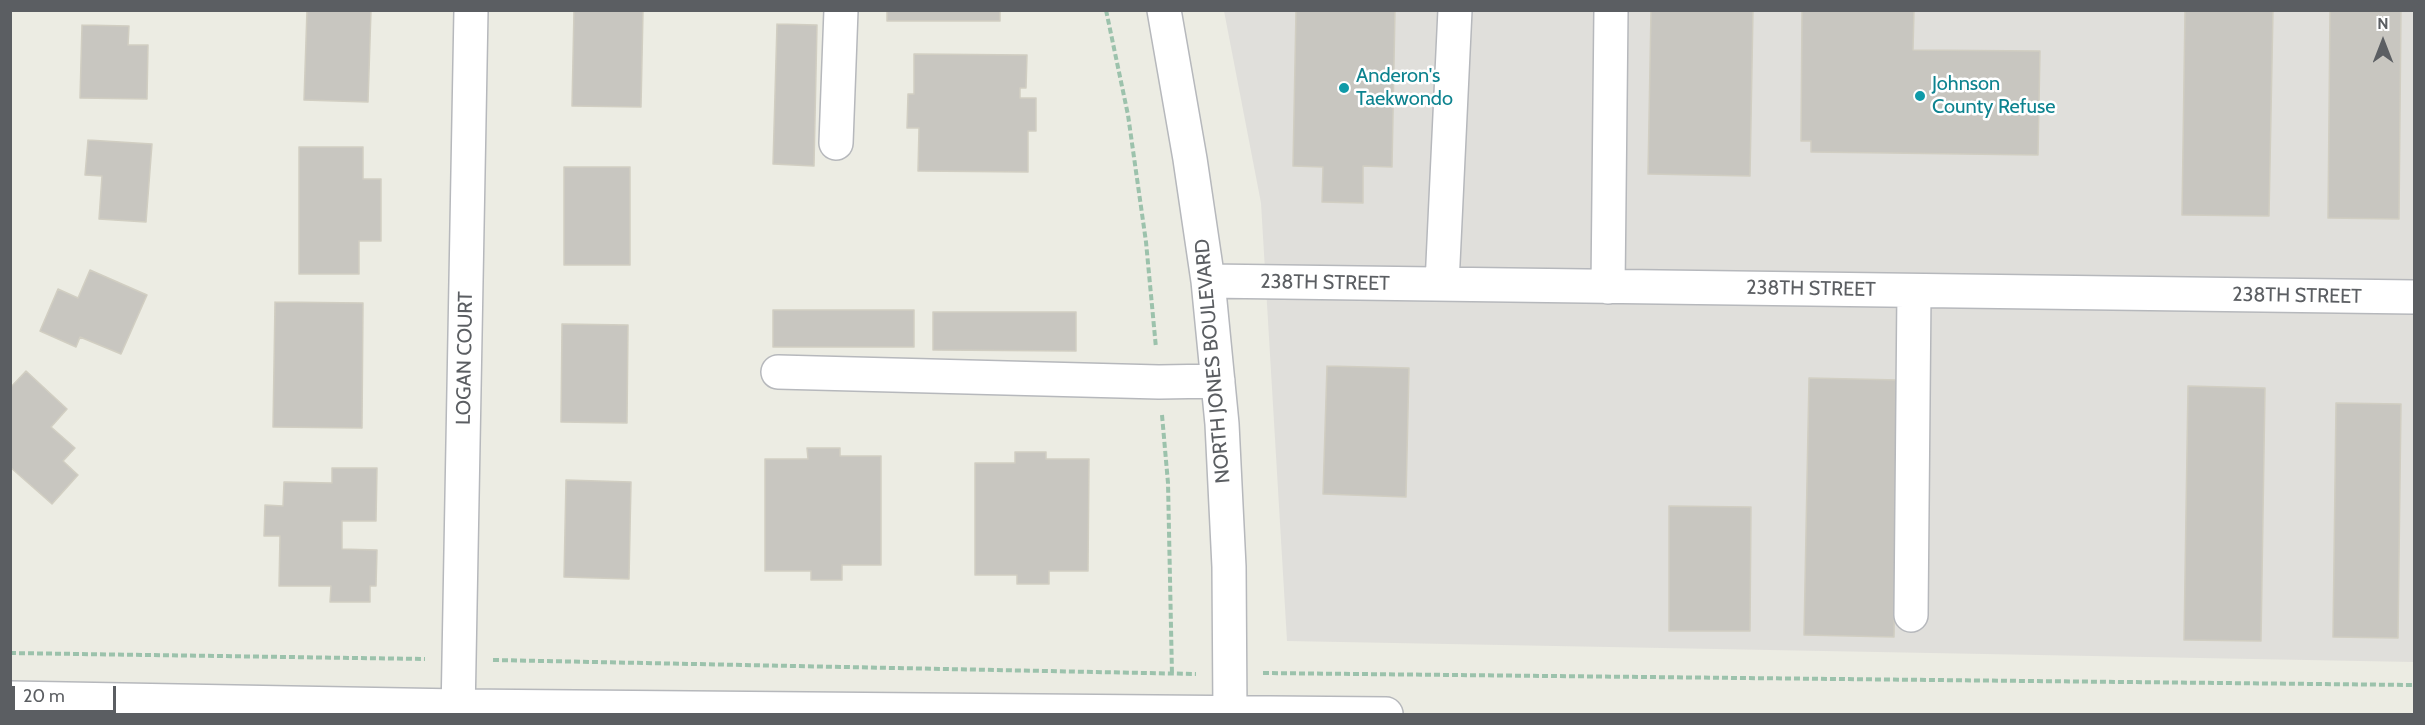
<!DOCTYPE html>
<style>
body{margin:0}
#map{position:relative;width:2425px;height:725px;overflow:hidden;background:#ecece3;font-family:Cabin,sans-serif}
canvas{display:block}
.frame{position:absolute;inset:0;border:12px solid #5b5e62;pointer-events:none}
.north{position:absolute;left:2353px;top:12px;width:60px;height:60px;-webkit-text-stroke:4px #fff;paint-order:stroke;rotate:0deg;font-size:16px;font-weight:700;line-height:24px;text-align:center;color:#5b5e62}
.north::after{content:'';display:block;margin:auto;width:21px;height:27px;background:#5b5e62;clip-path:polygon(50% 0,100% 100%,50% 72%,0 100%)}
.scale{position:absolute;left:12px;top:686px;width:104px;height:27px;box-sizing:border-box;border:3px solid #5b5e62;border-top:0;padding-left:8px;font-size:18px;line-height:21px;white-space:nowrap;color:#5b5e62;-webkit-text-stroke:4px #fff;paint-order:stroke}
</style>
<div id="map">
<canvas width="2425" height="725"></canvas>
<div class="frame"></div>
<div class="north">N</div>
<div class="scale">20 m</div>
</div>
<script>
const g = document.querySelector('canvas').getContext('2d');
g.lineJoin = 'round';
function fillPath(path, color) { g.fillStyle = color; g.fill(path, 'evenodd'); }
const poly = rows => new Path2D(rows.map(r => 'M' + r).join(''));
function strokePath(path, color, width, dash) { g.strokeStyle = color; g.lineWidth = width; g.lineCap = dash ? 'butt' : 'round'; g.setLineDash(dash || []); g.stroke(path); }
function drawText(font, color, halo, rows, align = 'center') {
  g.font = font + ' Cabin,sans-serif'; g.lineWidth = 5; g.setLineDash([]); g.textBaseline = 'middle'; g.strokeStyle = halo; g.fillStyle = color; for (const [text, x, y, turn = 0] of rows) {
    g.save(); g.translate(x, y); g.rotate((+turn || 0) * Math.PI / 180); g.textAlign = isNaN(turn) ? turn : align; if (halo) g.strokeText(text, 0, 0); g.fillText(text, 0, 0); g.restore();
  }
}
const industrial = poly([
 [1224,11,2414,11,2414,662,1287,641,1261,203]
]);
const building = poly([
 [307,10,371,10,368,102,304,100,307,10],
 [574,10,643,11,641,107,572,106,574,10],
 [887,10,1000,10,1000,21,887,21,887,10],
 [1296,10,1395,10,1392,167,1363,166,1363,203,1322,202,1323,167,1293,166,1296,10],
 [1651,10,1753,10,1750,176,1648,174,1651,10],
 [1802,10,1914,10,1913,50,2040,51,2038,155,1811,152,1811,141,1801,141,1802,10],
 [2185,10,2273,10,2269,216,2182,215,2185,10],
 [2330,10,2401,10,2399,219,2328,218,2330,10],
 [777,24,817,25,814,166,773,164,777,24],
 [82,25,129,26,128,45,148,45,147,99,80,98,82,25],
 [914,54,1027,55,1026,88,1020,88,1020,98,1036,98,1036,131,1028,131,1028,172,918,171,919,128,907,128,908,94,914,94,914,54],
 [88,140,152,144,146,222,99,219,102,176,85,175,88,140],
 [299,147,363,147,363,179,381,179,381,241,359,241,359,274,299,274,299,147],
 [564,167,630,167,630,265,564,265,564,167],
 [90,270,147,295,121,354,80,337,76,347,40,331,58,289,78,298,90,270],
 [275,302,363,303,362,428,273,427,275,302],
 [773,310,914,310,914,347,773,347,773,310],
 [933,312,1076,312,1076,351,933,350,933,312],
 [562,324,628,325,627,423,561,422,562,324],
 [1327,366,1409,368,1406,497,1323,494,1327,366],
 [26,371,67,409,51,427,75,448,63,461,78,475,52,504,10,467,10,388,26,371],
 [1809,378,1899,380,1894,637,1804,635,1809,378],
 [2188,386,2265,388,2261,641,2184,640,2188,386],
 [2336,403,2401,404,2398,638,2333,637,2336,403],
 [807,448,840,448,840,456,881,456,881,565,842,565,842,580,811,580,811,571,765,571,765,459,808,459,807,448],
 [1015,452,1046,452,1046,459,1089,459,1088,571,1049,571,1049,584,1017,584,1017,575,975,575,975,463,1015,463,1015,452],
 [332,468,377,468,376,521,342,521,342,549,377,550,376,586,370,586,370,602,330,602,331,586,279,586,280,536,264,536,265,505,283,506,284,482,332,483,332,468],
 [566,480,631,482,629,579,564,577,566,480],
 [1669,506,1751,507,1750,631,1669,631,1669,506]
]);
const path = poly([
 [1106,10,1128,115,1146,242,1156,348],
 [1162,415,1168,483,1172,675],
 [10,653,425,659],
 [493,660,1196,674],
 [1263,673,2414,685]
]);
const minor = poly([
 [1164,10,1190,159,1208,281,1222,424,1229,567,1230,714],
 [836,143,841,10],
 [1208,281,2414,297],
 [1442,284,1455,10],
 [1608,287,1611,10],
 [778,372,1159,382,1218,381],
 [1911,615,1914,291],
 [10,698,459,706,1386,714],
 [458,714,471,10]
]);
const markers = [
 [1344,88,6,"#0f9aa8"],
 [1920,96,6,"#0f9aa8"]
];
const cultureNames = [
 ["Anderon's",1356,76],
 ["Taekwondo",1356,99],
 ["Johnson",1932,84],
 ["County Refuse",1932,107]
];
const streetNames = [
 ["238TH STREET",1325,283,1],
 ["238TH STREET",1811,289,1],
 ["238TH STREET",2297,296,1],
 ["LOGAN COURT",465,358,-89],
 ["NORTH JONES BOULEVARD",1213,361,-95]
];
fillPath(industrial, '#e0dfdb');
fillPath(building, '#c8c6c0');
strokePath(building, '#d1cec2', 1.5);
strokePath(minor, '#b6b8bc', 36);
strokePath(path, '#9cc2ac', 4, [6, 3]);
strokePath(minor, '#fff', 33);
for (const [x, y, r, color] of markers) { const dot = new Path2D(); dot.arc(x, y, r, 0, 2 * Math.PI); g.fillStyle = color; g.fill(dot); strokePath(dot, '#fff', 2); }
drawText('20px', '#0d838f', '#fff', cultureNames, 'left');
drawText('20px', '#5b5e62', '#fff', streetNames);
</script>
